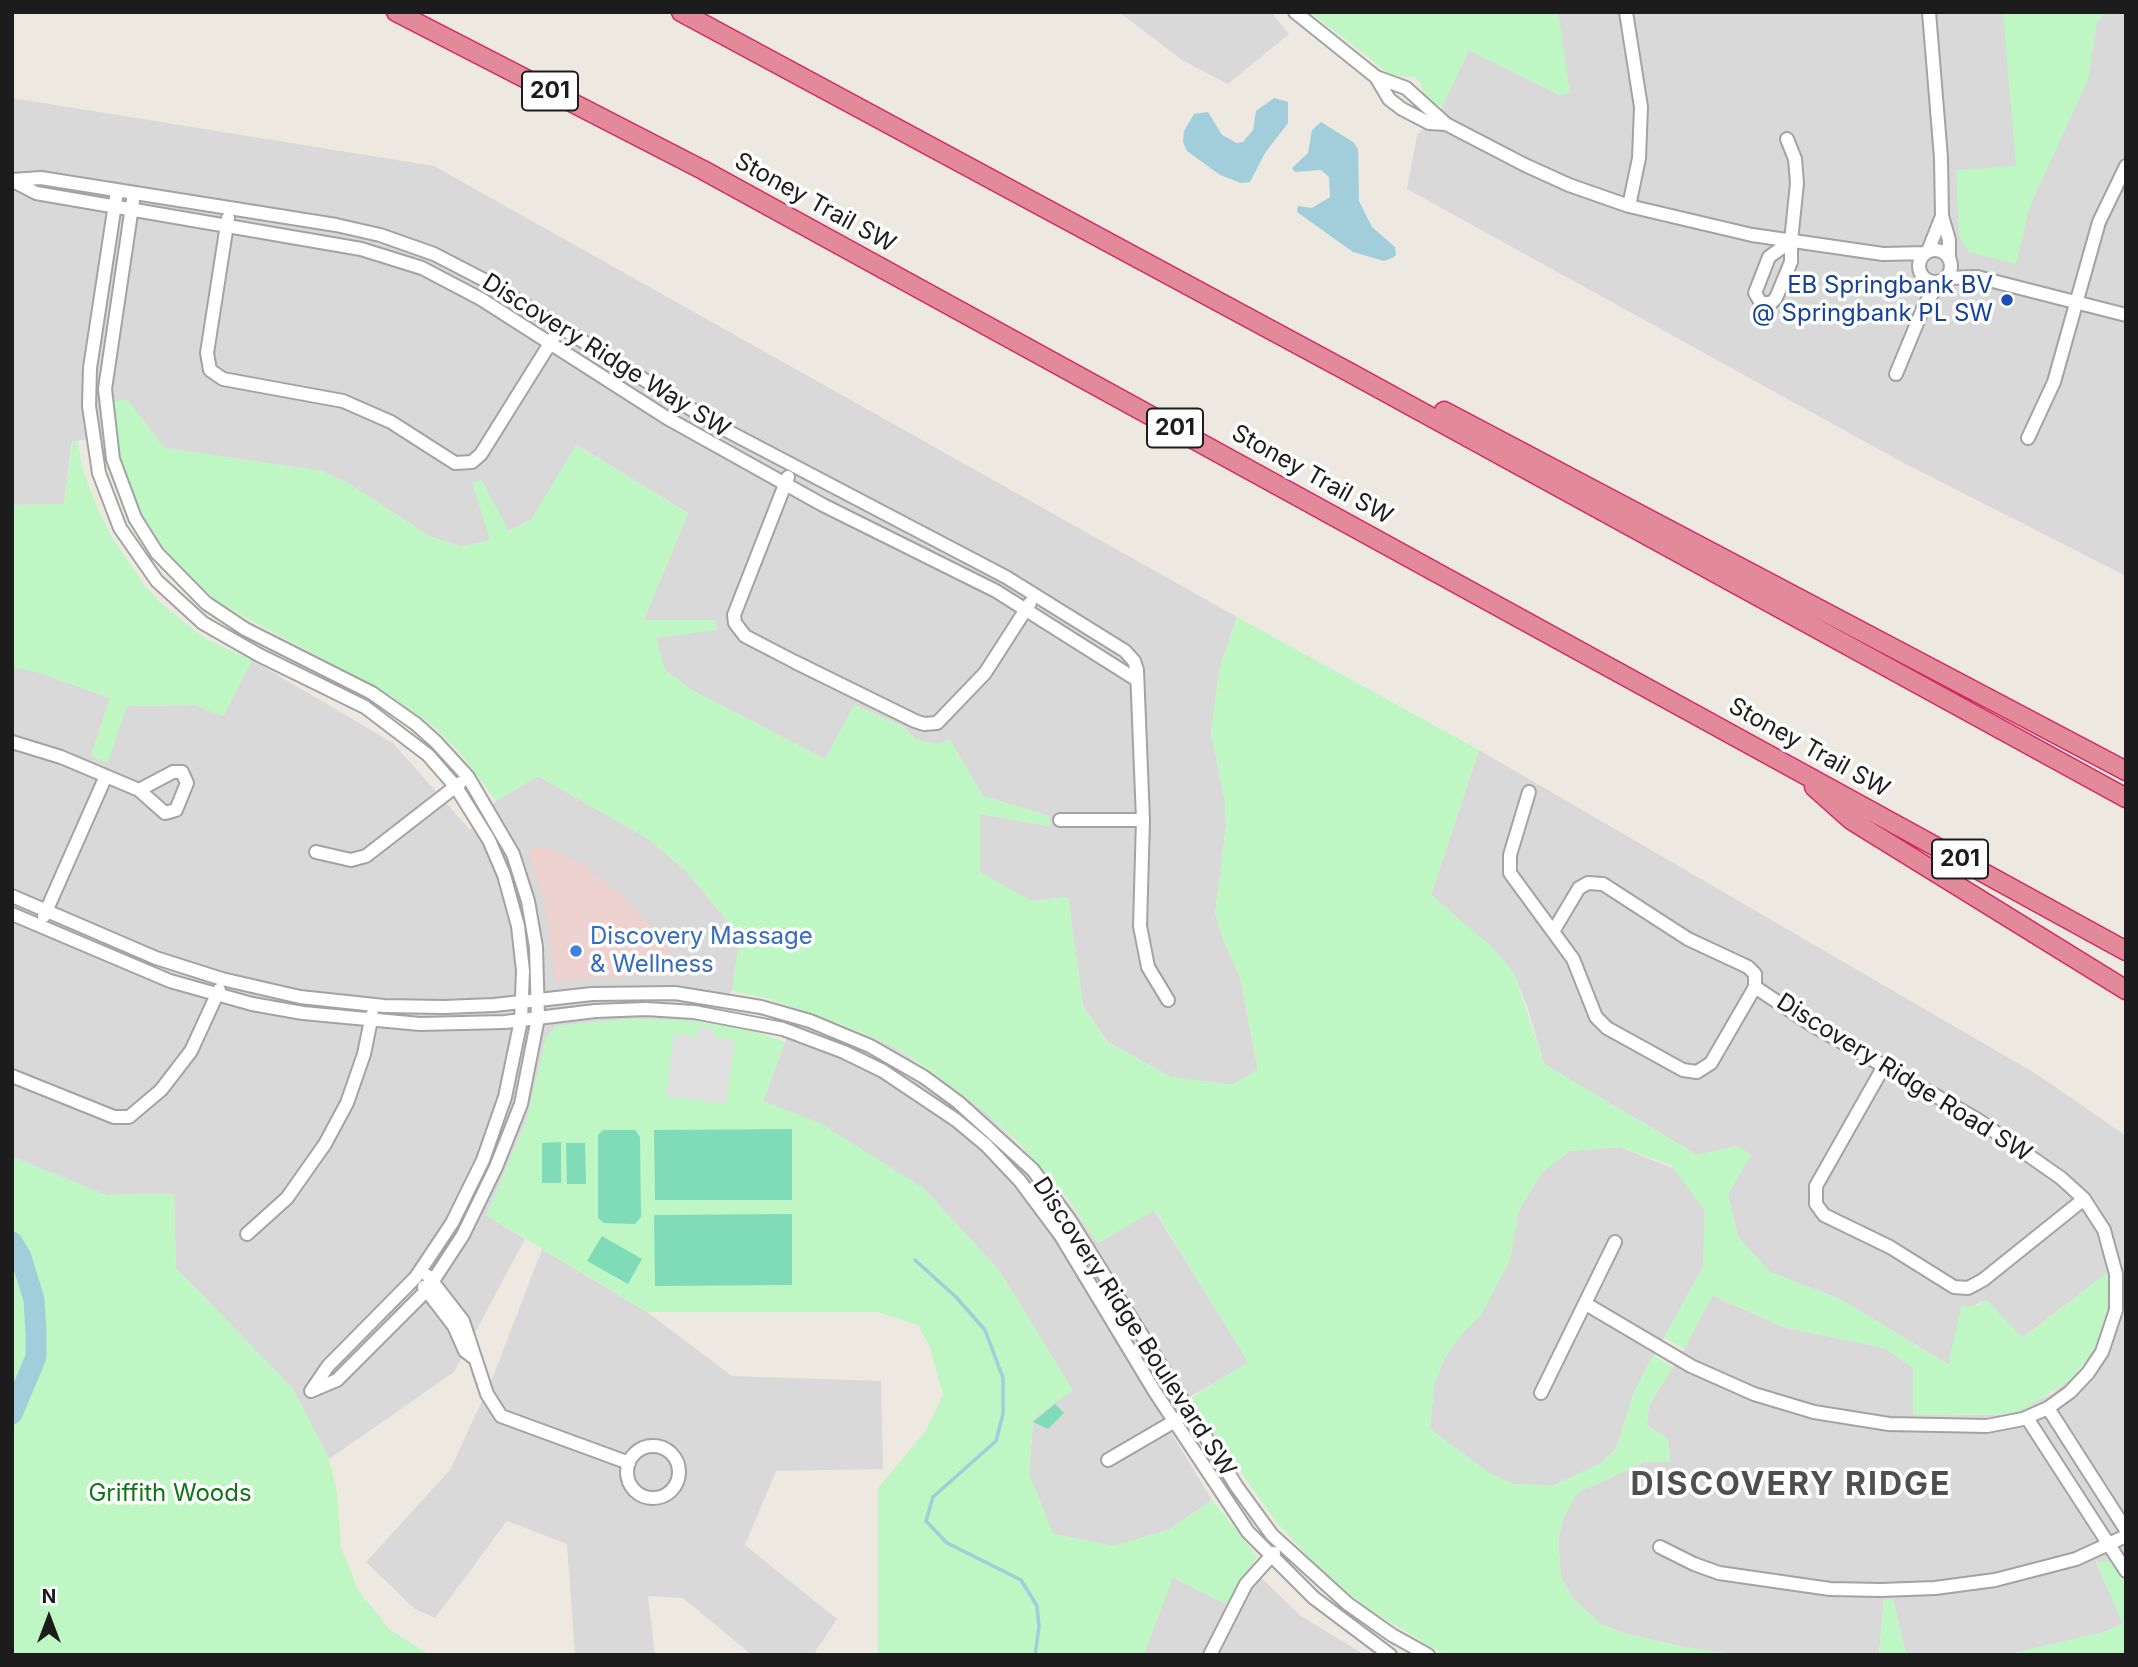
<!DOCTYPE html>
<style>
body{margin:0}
#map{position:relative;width:2138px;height:1667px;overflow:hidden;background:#ede9e1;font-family:Inter,sans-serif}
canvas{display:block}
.frame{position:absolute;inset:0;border:14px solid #1c1c1c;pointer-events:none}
.north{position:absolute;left:14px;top:1583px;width:70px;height:70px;-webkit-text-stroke:5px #fff;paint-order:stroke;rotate:0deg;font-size:19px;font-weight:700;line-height:28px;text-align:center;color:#1c1c1c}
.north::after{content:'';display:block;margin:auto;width:24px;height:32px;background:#1c1c1c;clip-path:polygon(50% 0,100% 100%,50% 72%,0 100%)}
</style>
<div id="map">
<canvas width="2138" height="1667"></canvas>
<div class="frame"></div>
<div class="north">N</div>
</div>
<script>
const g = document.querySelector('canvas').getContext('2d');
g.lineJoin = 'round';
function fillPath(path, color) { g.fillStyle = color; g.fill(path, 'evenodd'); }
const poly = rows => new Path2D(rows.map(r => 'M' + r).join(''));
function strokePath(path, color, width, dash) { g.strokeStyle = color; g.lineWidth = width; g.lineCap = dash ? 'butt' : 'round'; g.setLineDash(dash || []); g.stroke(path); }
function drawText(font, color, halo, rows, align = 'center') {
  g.font = font + ' Inter,sans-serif'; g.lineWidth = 7; g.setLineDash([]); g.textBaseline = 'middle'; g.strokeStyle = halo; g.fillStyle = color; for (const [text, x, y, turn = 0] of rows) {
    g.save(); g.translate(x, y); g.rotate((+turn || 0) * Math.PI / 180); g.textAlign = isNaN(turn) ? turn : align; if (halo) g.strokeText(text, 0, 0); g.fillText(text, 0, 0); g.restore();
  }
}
const residential = poly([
 [1119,12,1271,12,1289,34,1228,84,1182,60],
 [1558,12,2126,12,2126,576,1900,461,1407,189,1417,135,1442,107,1469,50,1560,95],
 [12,98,434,166,1237,617,1220,667,1211,732,1225,802,1226,827,1215,914,1223,939,1240,977,1258,1070,1233,1085,1171,1077,1108,1042,1083,1006,1068,897,1030,901,980,872,980,814,1049,826,1049,816,983,796,950,740,938,744,916,740,902,726,855,705,825,759,693,691,665,670,655,638,717,629,715,620,643,621,688,513,577,445,531,520,508,531,482,481,490,540,461,547,429,536,351,485,322,471,164,448,128,401,113,401,114,437,72,441,64,504,12,505],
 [252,660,393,743,470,830,496,801,538,776,647,838,686,871,740,936,732,991,697,1021,627,1019,556,1026,547,1037,526,1122,486,1215,525,1239,454,1372,329,1459,293,1389,176,1268,174,1194,106,1195,12,1157,12,667,38,672,110,698,91,756,127,706,195,705,223,716],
 [1479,750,2038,1075,2126,1136,2126,1553,2111,1562,2096,1563,2124,1624,2104,1632,2006,1655,1906,1655,1893,1599,1884,1599,1879,1655,1741,1655,1684,1647,1623,1633,1601,1624,1574,1600,1561,1578,1558,1540,1563,1518,1577,1493,1644,1462,1670,1461,1668,1439,1647,1425,1649,1405,1684,1349,1712,1295,1783,1327,1885,1348,1913,1368,1913,1415,1987,1415,2005,1414,2052,1394,2083,1367,2106,1320,2109,1272,2022,1338,1986,1300,1969,1308,1949,1365,1842,1300,1770,1272,1738,1237,1728,1194,1750,1155,1737,1146,1697,1155,1544,1064,1528,1009,1514,973,1431,895],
 [803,1010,892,1046,956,1089,985,1112,1045,1171,1098,1243,1154,1210,1249,1363,1160,1414,1212,1500,1169,1530,1114,1546,1053,1534,1029,1474,1033,1419,1072,1390,999,1270,923,1188,763,1101,785,1042],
 [1620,1147,1677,1170,1705,1211,1703,1267,1634,1392,1616,1449,1601,1463,1553,1486,1513,1484,1489,1473,1430,1429,1434,1385,1444,1359,1460,1336,1480,1316,1510,1260,1519,1210,1542,1172,1570,1151],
 [542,1249,647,1312,732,1376,881,1381,883,1469,776,1471,745,1545,837,1619,813,1655,752,1655,683,1598,648,1596,655,1655,575,1655,567,1544,507,1521,435,1618,415,1609,366,1562,450,1470,493,1377],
 [1251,1568,1301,1616,1365,1655,1130,1655,1165,1573,1230,1606]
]);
const commercial = poly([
 [542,845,579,862,623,896,664,942,683,977,651,975,556,981,544,901,528,852]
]);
const park = poly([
 [1310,12,1558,12,1570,93,1560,95,1469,50,1442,107,1426,99,1420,82,1414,77,1392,76],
 [2003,12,2108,12,2097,22,2088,80,2030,206,2016,264,1969,252,1959,236,1956,170,2016,166],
 [128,400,164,448,322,471,351,485,429,536,461,547,490,540,472,483,481,480,509,531,531,520,576,445,688,513,644,620,715,620,717,630,656,638,665,670,693,691,825,759,854,705,902,726,917,740,938,744,950,740,983,796,1049,816,1050,826,980,814,980,872,1030,901,1068,897,1083,1006,1107,1042,1171,1077,1233,1085,1258,1069,1240,977,1223,939,1215,914,1226,827,1225,802,1211,732,1220,667,1237,617,1479,750,1431,895,1492,947,1514,973,1544,1064,1697,1155,1737,1146,1751,1155,1728,1194,1738,1237,1770,1272,1842,1300,1948,1365,1961,1307,1979,1305,1986,1300,2023,1338,2109,1271,2106,1320,2094,1350,2070,1380,2024,1409,2005,1414,1941,1415,1913,1415,1913,1368,1885,1348,1783,1327,1713,1295,1684,1349,1664,1337,1703,1267,1705,1211,1671,1165,1620,1147,1570,1151,1542,1172,1519,1210,1510,1260,1480,1316,1460,1336,1444,1359,1434,1385,1430,1429,1489,1473,1513,1484,1553,1486,1601,1463,1616,1449,1634,1392,1653,1355,1673,1367,1649,1405,1647,1425,1668,1439,1670,1462,1644,1462,1577,1493,1563,1518,1558,1540,1561,1578,1574,1600,1601,1624,1623,1633,1684,1647,1741,1655,1446,1655,1438,1651,1365,1607,1318,1567,1276,1522,1214,1434,1191,1398,1248,1362,1155,1210,1098,1243,1067,1198,1019,1143,985,1112,918,1062,892,1046,844,1025,769,999,732,991,740,936,686,871,647,838,538,776,496,801,461,754,434,727,390,695,220,604,175,563,141,515,130,490,114,437,112,401],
 [73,441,78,442,82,468,98,510,113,539,145,586,164,606,206,639,252,660,223,716,195,705,127,706,108,763,91,756,110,698,38,672,12,667,12,505,64,504],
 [627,1019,697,1021,756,1032,785,1042,763,1101,822,1124,923,1188,999,1270,1073,1390,1033,1419,1029,1474,1053,1534,1114,1546,1169,1530,1212,1500,1257,1556,1230,1606,1173,1577,1144,1655,878,1655,878,1488,925,1432,943,1395,930,1347,918,1325,878,1312,647,1312,486,1215,526,1122,546,1037,556,1026],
 [12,1157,106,1195,174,1194,176,1268,293,1389,329,1459,337,1493,341,1547,358,1590,389,1629,430,1655,12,1655],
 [2100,1561,2111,1562,2126,1584,2126,1655,2006,1655,2104,1632,2123,1624,2096,1562],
 [1884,1599,1893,1599,1906,1655,1879,1655]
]);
const pitch = poly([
 [792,1129,792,1200,655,1200,654,1130],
 [603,1130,635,1130,640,1137,641,1217,635,1224,604,1223,598,1218,598,1135],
 [561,1142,561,1183,542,1183,542,1143],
 [566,1143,585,1143,586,1184,567,1184],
 [792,1214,792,1285,655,1286,654,1215],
 [602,1236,642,1259,628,1284,587,1261],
 [1055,1404,1064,1413,1048,1429,1033,1422]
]);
const parking = poly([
 [699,1026,714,1028,713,1037,735,1040,726,1104,666,1096,674,1034,697,1037]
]);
const water = poly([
 [1274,98,1288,102,1288,123,1265,153,1250,182,1241,183,1220,175,1187,151,1183,142,1184,131,1194,114,1208,112,1222,135,1237,143,1243,142,1253,130,1256,111],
 [1321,122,1353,142,1358,149,1359,201,1372,227,1395,247,1396,255,1392,258,1384,261,1353,252,1297,212,1298,206,1312,208,1330,197,1329,177,1321,170,1295,172,1292,168,1308,153,1312,130]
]);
const stream = poly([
 [915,1260,956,1297,985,1330,1003,1378,1003,1414,996,1441,933,1497,926,1521,947,1543,1021,1580,1037,1606,1039,1627,1035,1655]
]);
const river = poly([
 [12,1242,21,1257,34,1300,36,1332,36,1357,12,1414]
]);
const minor = poly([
 [1295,12,1376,77,1389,99,1402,109,1429,123,1446,124],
 [1626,12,1641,107,1639,158,1629,206],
 [1929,12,1941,158,1942,216,1949,240,1949,259],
 [1376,77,1406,88,1446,124,1525,165,1569,185,1629,206,1752,235,1883,254,1926,253],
 [1787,139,1795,159,1797,183,1791,241],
 [12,180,41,178,336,225,380,235,434,254,490,283,718,426,1006,577,1125,651,1134,661,1137,670,1143,820,1140,926,1148,967,1168,1000],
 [13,181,36,193,361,249,422,268,481,299,667,418,823,505,996,591,1137,680],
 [117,191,90,368,89,406,99,473,120,528,157,581,203,623,259,655,365,707,428,755,456,787,489,840,504,875,518,926,523,971,521,1020,505,1097,483,1160,452,1223,416,1277,328,1366,311,1391],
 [134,193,105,389,113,459,135,518,157,553,206,603,245,629,372,693,416,724,436,742,468,777,513,854,528,901,536,947,538,1018,521,1104,496,1167,463,1235,427,1290,337,1380,311,1391],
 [228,218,207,353,210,370,223,379,343,401,391,422,455,463,472,462,481,454,559,329],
 [1791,241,1791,262,1776,298,1771,303,1761,303,1755,293,1769,257,1791,241],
 '1919 266a16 16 0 1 1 32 0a16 16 0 1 1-32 0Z',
 [1928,251,1942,216],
 [1945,278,1977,277,2126,315],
 [1896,374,1925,304,1941,281],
 [2028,438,2054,382,2099,222,2126,166],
 [788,477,734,615,735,623,745,636,795,662,915,721,924,724,937,723,985,673,1030,603],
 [12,742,61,757,139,790],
 [173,772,182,772,187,783,176,810,165,813,139,790,173,772],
 [1529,792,1510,855,1510,873,1573,959,1596,1017,1607,1028,1683,1070,1697,1072,1711,1063,1755,987,1755,974,1748,967,1688,939,1603,884,1588,883,1579,888,1554,930],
 [1060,820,1143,820],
 [316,852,351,860,366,856,460,783],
 [12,896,156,958,222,979,300,997,384,1006,444,1007,494,1005,592,994,675,993,761,1007,810,1021,870,1046,924,1077,958,1102,1033,1170,1069,1219,1237,1487,1272,1535,1348,1604,1392,1635,1428,1655],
 [12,914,170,981,252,1004,303,1013,420,1024,505,1022,595,1011,646,1009,694,1012,783,1029,844,1052,883,1071,956,1120,986,1145,1020,1181,1061,1236,1155,1392,1248,1532,1314,1598,1390,1655],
 [44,916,106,776],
 [1884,1066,1816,1186,1816,1204,1824,1215,1890,1247,1954,1287,1968,1288,1983,1280,2084,1199],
 [12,1076,114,1117,129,1117,161,1090,191,1051,219,990],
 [247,1234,287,1198,325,1144,347,1103,364,1054,372,1015],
 [428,1276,463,1321,487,1394,501,1416,629,1463],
 [424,1287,454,1326,465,1351,473,1357],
 [1586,1304,1691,1366,1754,1394,1814,1412,1889,1424,1987,1426,2023,1419,2048,1408,2070,1392,2088,1373,2102,1352,2116,1310,2116,1274,2104,1230,2084,1199,2061,1178,1978,1120,1812,1025,1755,987],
 [1541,1393,1615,1242],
 [2048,1408,2126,1530],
 [2027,1418,2126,1571],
 '627 1472a26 26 0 1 1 52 0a26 26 0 1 1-52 0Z',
 [1108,1460,1180,1418],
 [1660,1547,1694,1564,1719,1573,1830,1589,1881,1590,1935,1588,1995,1580,2076,1559,2126,1536],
 [1210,1655,1246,1584,1274,1553]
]);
const highway = poly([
 [396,12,703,170,2126,951],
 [681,12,1347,371,2126,798],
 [1444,411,2126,771],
 [1814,787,1851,820,2126,990]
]);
const markers = [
 [2007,300,7,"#1a4fb4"],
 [576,951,7,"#3f7fe0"]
];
const shields = [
 [550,91,56],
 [1175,428,56],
 [1960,859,56]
];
const shieldNames = [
 ["201",550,91],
 ["201",1175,428],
 ["201",1960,859]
];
const streetNames = [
 ["Stoney Trail SW",815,203,29],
 ["Discovery Ridge Way SW",606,356,32],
 ["Stoney Trail SW",1312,475,29],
 ["Stoney Trail SW",1809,748,29],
 ["Discovery Ridge Road SW",1904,1078,32],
 ["Discovery Ridge Boulevard SW",1134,1327,57]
];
const transitNames = [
 ["EB Springbank BV",1993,286],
 ["@ Springbank PL SW",1993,314]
];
const shopNames = [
 ["Discovery Massage",590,937],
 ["& Wellness",590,965]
];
const parkNames = [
 ["Griffith Woods",170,1494]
];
const districtNames = [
 ["DISCOVERY RIDGE",1791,1485]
];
fillPath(residential, '#dad9d9');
fillPath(commercial, '#eed2d0');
fillPath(park, '#bef7c3');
fillPath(pitch, '#80dbb8');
fillPath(parking, '#e0e0e0');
fillPath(water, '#a2cdda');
strokePath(stream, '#a2cdda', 3.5);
strokePath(river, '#a2cdda', 21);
strokePath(minor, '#a3a3a3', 16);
strokePath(highway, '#d22862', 21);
strokePath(minor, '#fff', 12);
strokePath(highway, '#e38a9a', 18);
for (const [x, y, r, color] of markers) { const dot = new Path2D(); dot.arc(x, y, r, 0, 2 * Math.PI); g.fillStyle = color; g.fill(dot); strokePath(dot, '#fff', 2.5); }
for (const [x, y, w] of shields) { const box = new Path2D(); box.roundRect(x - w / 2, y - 19.5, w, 39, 5); g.fillStyle = '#fff'; g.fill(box); strokePath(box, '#1c1c1c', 2); }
drawText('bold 23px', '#1c1c1c', null, shieldNames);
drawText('24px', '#1c1c1c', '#fff', streetNames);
drawText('24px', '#164399', '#fff', transitNames, 'right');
drawText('24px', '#366cbe', '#fff', shopNames, 'left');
drawText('24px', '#0e7617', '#fff', parkNames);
g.letterSpacing = '2px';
drawText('bold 32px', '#4f4f4f', '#fff', districtNames);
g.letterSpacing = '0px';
</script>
